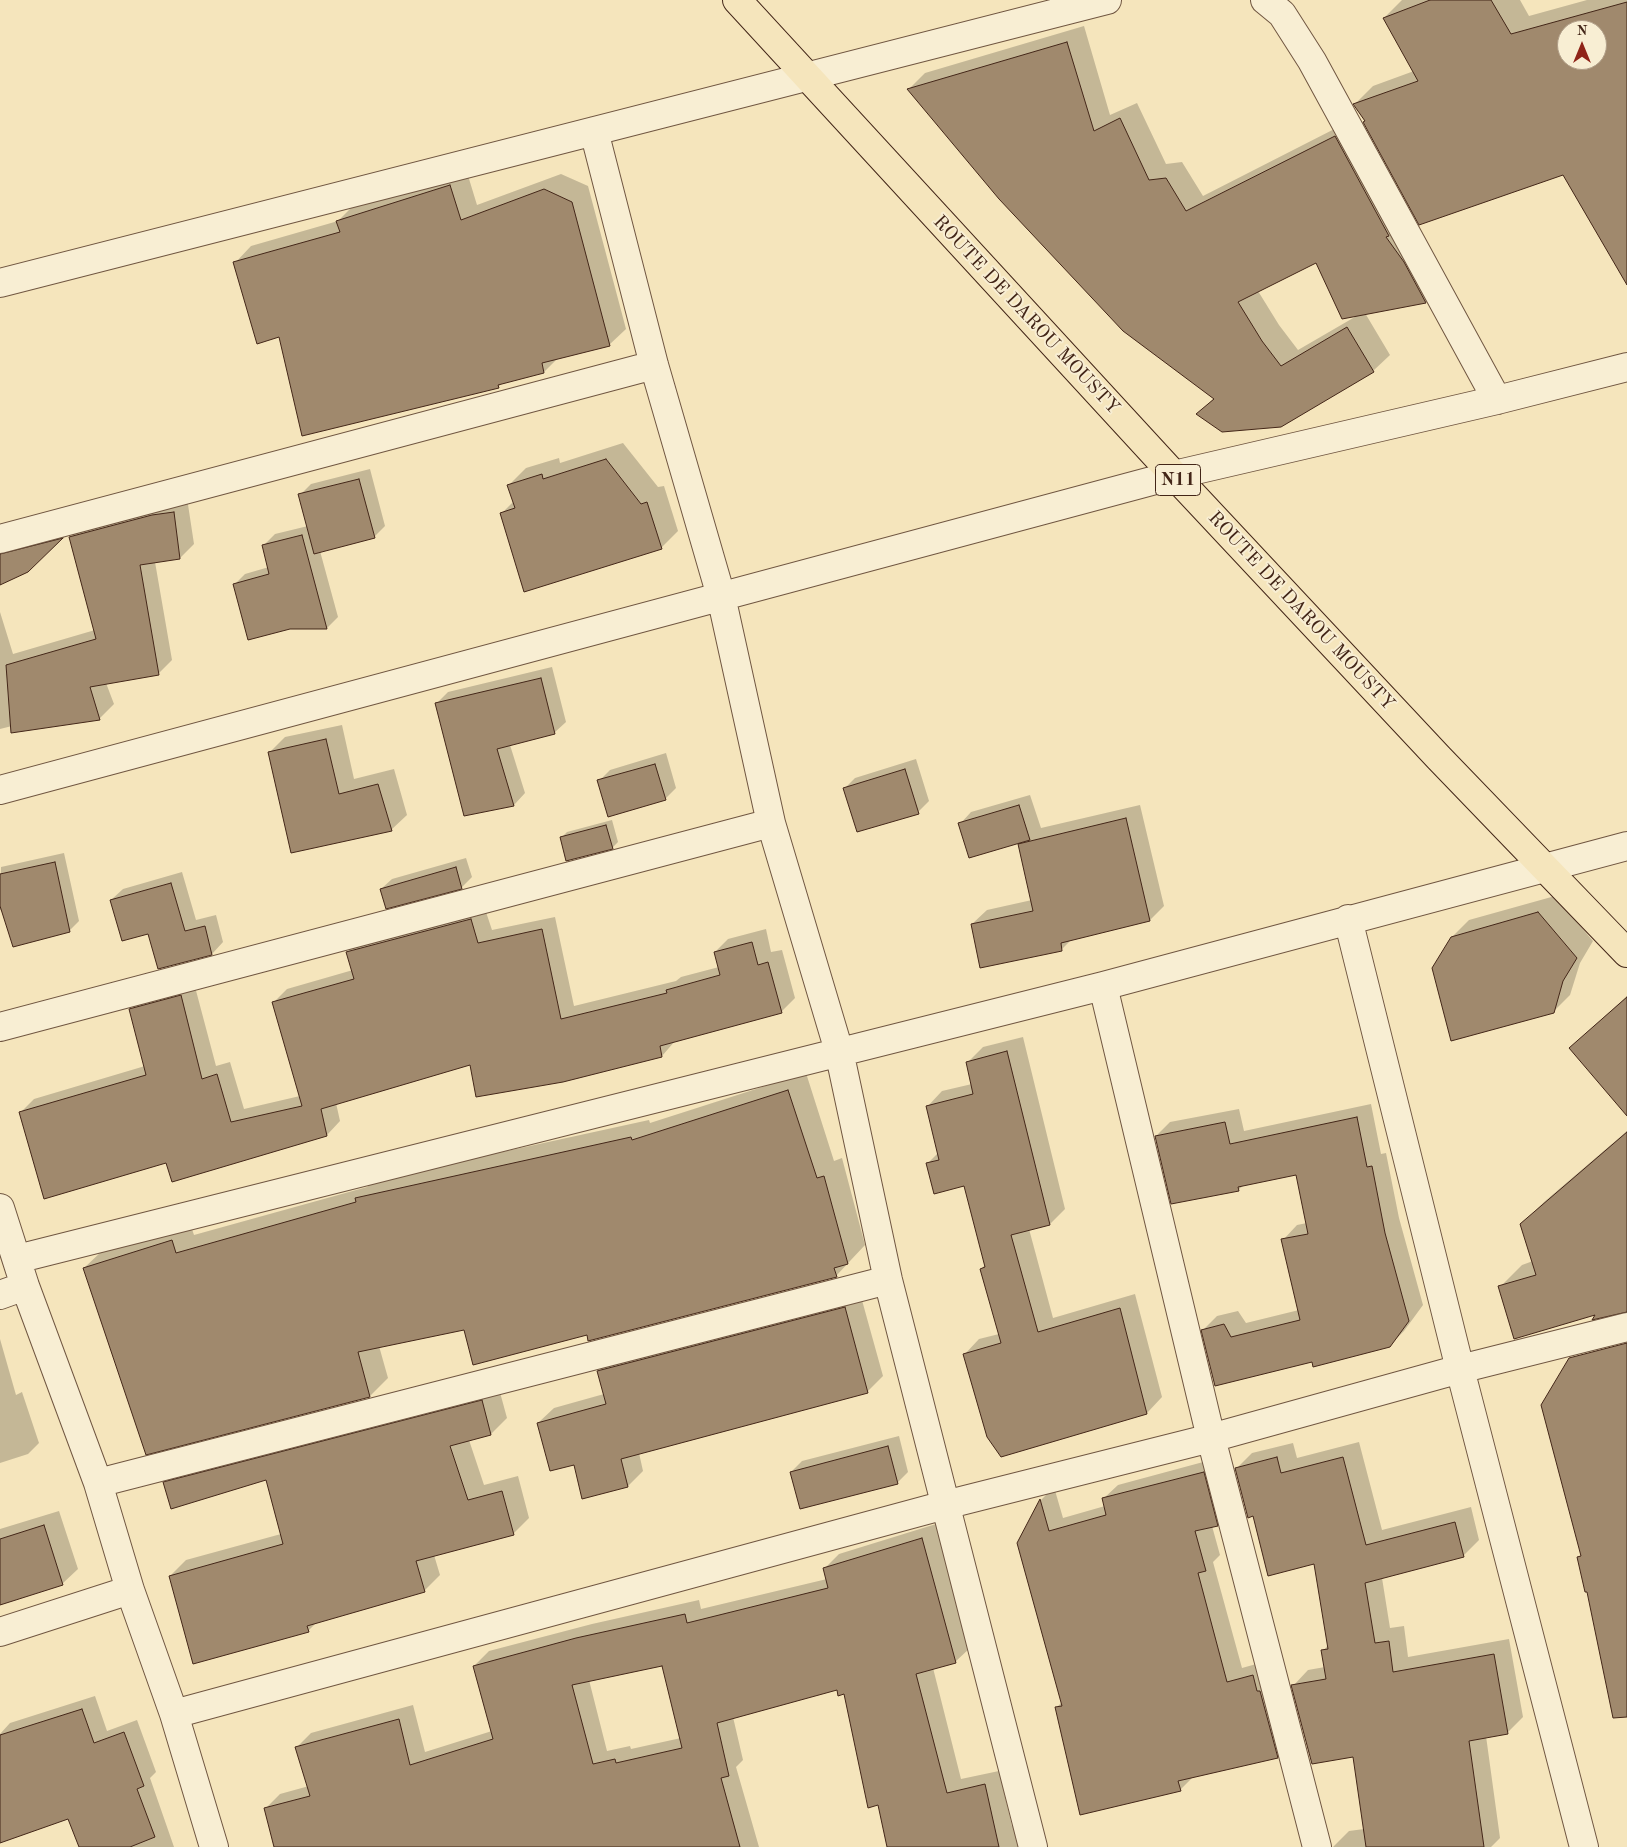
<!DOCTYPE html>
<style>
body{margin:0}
#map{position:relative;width:1627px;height:1847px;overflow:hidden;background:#f5e5bc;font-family:"Old Standard TT",serif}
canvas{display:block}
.north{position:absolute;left:1557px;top:20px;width:50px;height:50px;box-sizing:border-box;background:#f8eed3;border:1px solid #b09e88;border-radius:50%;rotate:0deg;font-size:14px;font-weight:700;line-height:20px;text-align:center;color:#432618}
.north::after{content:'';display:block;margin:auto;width:18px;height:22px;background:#8f2418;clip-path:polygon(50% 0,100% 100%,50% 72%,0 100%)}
</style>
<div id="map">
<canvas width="1627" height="1847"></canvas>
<div class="north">N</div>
</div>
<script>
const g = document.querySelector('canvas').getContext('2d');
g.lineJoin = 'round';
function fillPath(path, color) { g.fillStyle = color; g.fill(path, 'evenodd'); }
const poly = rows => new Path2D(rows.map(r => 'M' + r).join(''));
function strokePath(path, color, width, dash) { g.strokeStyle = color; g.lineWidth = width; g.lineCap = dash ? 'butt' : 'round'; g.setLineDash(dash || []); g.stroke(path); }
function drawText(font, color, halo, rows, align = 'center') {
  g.font = font + ' "Old Standard TT",serif'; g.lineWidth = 4; g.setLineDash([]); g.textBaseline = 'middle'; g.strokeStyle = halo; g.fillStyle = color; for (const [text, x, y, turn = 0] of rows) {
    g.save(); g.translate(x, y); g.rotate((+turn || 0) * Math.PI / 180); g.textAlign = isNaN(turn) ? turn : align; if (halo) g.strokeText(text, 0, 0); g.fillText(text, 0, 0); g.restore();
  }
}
const shadow = poly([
 [1402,0,1520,0,1529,16,1587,0,1627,0,1627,243,1564,174,1366,120,1355,104,1373,86,1414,71,1384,18],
 [1567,30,1597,30,1597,60,1567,60],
 [1084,26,1110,115,1137,103,1166,164,1182,162,1203,196,1352,120,1442,285,1426,302,1365,313,1390,355,1373,371,1198,414,1214,398,909,89,925,73],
 [1316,261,1360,314,1298,350,1279,325,1258,291],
 [466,169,477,205,561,174,588,186,626,329,609,345,558,358,544,372,503,382,498,387,280,336,235,263,251,246,338,221,354,205],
 [623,443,658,487,664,486,678,531,661,548,501,514,514,501,509,485,526,468,559,458,560,463],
 [370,469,385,526,374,537,320,551,338,617,327,628,234,585,245,574,269,567,263,546,275,534,308,526,300,495,311,484],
 [187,498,194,544,180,558,155,562,172,660,158,674,106,683,114,704,100,718,12,732,12,726,0,729,0,612,13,654,95,630,70,537,84,523],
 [74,526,28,571,0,583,0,541],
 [552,667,566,722,554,733,510,745,525,793,514,805,465,815,437,703,448,692],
 [342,725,354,779,394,769,407,815,391,830,269,753,285,737],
 [666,753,676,788,665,799,599,781,610,770],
 [916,759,929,801,918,812,844,789,855,778],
 [1030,795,1041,828,1140,805,1164,906,1150,920,1072,939,1061,950,972,924,987,910,1032,900,1019,844,1022,841,960,824,971,812],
 [612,820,618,842,612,848,561,838,567,832],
 [64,853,79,921,69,931,0,910,1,867],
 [466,858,472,877,462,887,381,889,392,879],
 [182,872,196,920,216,915,223,942,212,954,158,968,149,932,111,900,123,889],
 [1555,896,1593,941,1580,963,1570,995,1553,1012,1452,937,1469,920],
 [484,906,492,930,555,917,574,1006,676,981,681,977,719,967,715,952,728,939,766,929,771,952,782,950,795,998,781,1012,675,1041,662,1056,471,1063,336,1103,340,1121,327,1135,167,1162,20,1113,34,1099,145,1066,130,1010,144,996,194,983,216,1066,230,1062,244,1109,300,1096,273,1003,287,989,353,970,347,952,361,939],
 [1627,996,1627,1114,1570,1048],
 [1023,1037,1065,1209,1050,1224,1029,1229,1053,1318,1135,1294,1162,1397,1147,1413,964,1355,979,1339,999,1334,981,1269,985,1265,965,1184,928,1163,939,1152,927,1107,942,1091,972,1084,968,1062,983,1047],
 [806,1073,834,1161,842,1158,865,1245,836,1276,588,1334,465,1329,379,1346,388,1378,370,1396,147,1453,84,1268,102,1251,190,1223,194,1235,367,1187,374,1180,649,1120,650,1123],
 [1371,1104,1381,1154,1386,1153,1399,1218,1423,1305,1404,1331,1389,1346,1312,1361,1203,1330,1217,1316,1238,1311,1246,1323,1299,1310,1283,1240,1297,1225,1307,1223,1297,1174,1244,1185,1238,1190,1156,1136,1170,1122,1239,1109,1244,1131],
 [1627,1131,1627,1304,1500,1287,1522,1265,1533,1261,1522,1224,1544,1202],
 [860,1293,883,1376,867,1392,639,1453,643,1471,628,1486,538,1423,554,1408,604,1394,598,1371,614,1356],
 [0,1339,16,1395,22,1392,39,1443,28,1454,0,1463],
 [498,1385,507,1418,491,1434,469,1440,484,1485,518,1476,529,1518,513,1534,434,1555,440,1575,424,1591,318,1621,308,1631,170,1576,186,1560,281,1534,266,1479,165,1483,181,1467],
 [899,1436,908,1472,897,1483,791,1472,802,1461],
 [1359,1442,1382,1530,1471,1507,1479,1540,1464,1555,1382,1578,1390,1628,1404,1626,1408,1657,1509,1639,1523,1717,1508,1732,1486,1736,1500,1838,1491,1847,1333,1847,1349,1831,1364,1829,1354,1755,1293,1686,1308,1670,1325,1667,1323,1651,1329,1644,1315,1562,1253,1515,1236,1469,1252,1453,1293,1443,1297,1458],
 [1218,1458,1231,1510,1217,1524,1212,1526,1220,1555,1213,1562,1242,1668,1267,1661,1291,1743,1277,1757,1194,1776,1180,1790,1056,1708,1062,1702,1018,1543,1041,1500,1054,1487,1063,1518,1105,1506,1103,1499,1118,1485],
 [59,1511,78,1569,62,1584,0,1604,0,1529],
 [936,1524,970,1648,955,1662,933,1668,961,1779,999,1771,1012,1826,1017,1825,1022,1847,889,1847,879,1804,845,1692,837,1688,733,1717,743,1760,736,1767,759,1847,275,1847,265,1809,280,1794,309,1786,297,1747,311,1733,413,1705,425,1752,492,1731,474,1666,489,1651,592,1624,699,1600,701,1609,827,1579,824,1569,839,1554],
 [663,1664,681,1738,631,1749,630,1746,607,1751,589,1680],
 [95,1696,107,1731,137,1720,156,1772,150,1778,174,1847,80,1847,69,1817,0,1841,0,1734,10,1723]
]);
const building = poly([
 [1430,0,1491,0,1511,34,1627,2,1627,285,1563,175,1419,225,1363,122,1365,121,1353,104,1418,81,1383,18,1430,0],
 [1567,30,1597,30,1597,60,1567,60,1567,30],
 [1067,42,1094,131,1120,118,1149,180,1166,178,1186,211,1335,136,1389,236,1386,237,1404,262,1426,303,1342,319,1316,263,1238,302,1262,341,1281,366,1347,327,1374,372,1281,427,1222,432,1196,414,1214,399,1123,331,999,199,907,89,1067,42],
 [450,185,461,220,544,189,572,202,610,346,542,363,544,373,498,385,499,388,302,436,279,337,257,344,233,262,340,232,336,221,450,185],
 [606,459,641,504,647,502,662,549,524,592,500,513,515,508,507,485,542,474,543,479,606,459],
 [359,479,375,538,314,554,298,494,359,479],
 [174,512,180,559,140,565,159,675,90,687,100,720,11,733,6,665,96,639,69,537,152,515,174,512],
 [302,535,327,629,290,629,248,640,233,584,269,574,262,545,302,535],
 [63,538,28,572,0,585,0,554,63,538],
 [541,678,555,734,497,749,514,806,464,816,435,703,541,678],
 [326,739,339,794,378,784,392,831,291,853,268,752,326,739],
 [655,764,666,800,608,817,597,780,655,764],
 [905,769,919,814,857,832,843,788,905,769],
 [1019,805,1030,840,969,858,958,823,1019,805],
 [1126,818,1150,921,1061,943,1062,951,980,968,971,924,1033,911,1018,844,1126,818],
 [606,825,613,849,566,861,560,837,606,825],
 [55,862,70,932,13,947,0,906,0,874,55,862],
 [456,867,462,889,386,909,380,889,456,867],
 [171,883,185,931,205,926,212,955,158,969,148,934,122,941,110,900,171,883],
 [1538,912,1577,958,1563,981,1554,1013,1451,1041,1432,968,1451,937,1538,912],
 [471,919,478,943,542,929,561,1019,667,993,666,990,720,975,714,952,752,942,758,965,768,962,782,1013,660,1046,662,1057,563,1082,476,1097,470,1065,321,1109,327,1136,172,1182,166,1163,44,1199,19,1112,146,1075,129,1009,181,995,202,1079,217,1074,231,1122,302,1106,272,1002,354,979,346,952,471,919],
 [1627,997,1627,1116,1569,1048,1627,997],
 [1007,1051,1050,1225,1011,1235,1038,1332,1120,1308,1147,1414,1001,1457,987,1437,963,1354,1001,1343,980,1269,985,1267,964,1186,934,1194,926,1163,939,1160,926,1106,973,1094,966,1062,1007,1051],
 [788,1090,817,1178,824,1176,848,1264,834,1268,837,1277,588,1341,587,1335,473,1365,464,1330,358,1352,370,1397,146,1455,83,1268,172,1240,176,1253,356,1202,355,1198,631,1137,632,1140,788,1090],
 [1357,1117,1367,1167,1372,1166,1385,1233,1409,1321,1390,1347,1313,1367,1312,1362,1215,1386,1201,1330,1224,1324,1231,1337,1300,1320,1281,1239,1308,1234,1296,1175,1238,1187,1239,1191,1171,1204,1155,1136,1225,1122,1230,1144,1357,1117],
 [1627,1132,1627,1312,1592,1320,1595,1315,1514,1339,1498,1286,1536,1275,1520,1224,1627,1132],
 [845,1307,868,1393,621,1459,628,1487,582,1499,574,1465,550,1471,537,1423,606,1404,597,1371,845,1307],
 [1627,1343,1627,1717,1613,1718,1587,1592,1585,1592,1577,1557,1581,1556,1541,1405,1569,1358,1627,1343],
 [482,1400,491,1435,450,1446,468,1500,502,1491,514,1535,416,1561,425,1592,307,1626,309,1632,193,1664,169,1576,283,1544,266,1480,171,1509,163,1482,482,1400],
 [888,1446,898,1484,800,1509,790,1472,888,1446],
 [1277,1457,1281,1473,1343,1457,1366,1545,1455,1522,1464,1557,1365,1583,1375,1643,1389,1641,1393,1672,1494,1654,1508,1734,1469,1741,1484,1847,1366,1847,1353,1757,1312,1764,1291,1685,1326,1679,1321,1650,1328,1649,1314,1564,1268,1576,1253,1516,1248,1518,1235,1468,1277,1457],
 [1204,1472,1218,1526,1195,1531,1206,1571,1198,1573,1227,1682,1253,1675,1257,1691,1260,1691,1278,1758,1178,1781,1181,1791,1080,1815,1055,1707,1062,1706,1017,1543,1040,1499,1049,1531,1106,1515,1102,1498,1204,1472],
 [44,1525,63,1585,0,1605,0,1539,44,1525],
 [922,1538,956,1663,916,1674,947,1793,985,1784,999,1847,887,1847,878,1805,868,1808,844,1694,838,1696,837,1690,717,1723,729,1776,721,1778,740,1847,274,1847,264,1808,310,1796,295,1747,399,1719,410,1765,493,1739,473,1666,576,1638,685,1614,687,1623,828,1588,823,1568,922,1538],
 [662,1666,682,1748,616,1763,615,1759,593,1764,572,1685,662,1666],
 [82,1709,94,1743,124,1732,144,1786,137,1789,155,1837,130,1847,79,1847,68,1819,0,1843,0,1735,82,1709]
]);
const minor = poly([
 [1265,0,1282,14,1312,61,1497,400],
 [594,131,654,365,721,596,771,823,839,1051,888,1280,1033,1847],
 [0,283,1107,0],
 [0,539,654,365],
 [0,790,1174,475,1497,400,1627,367],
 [1348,919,1460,1369,1584,1847],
 [1103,986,1211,1438,1317,1847],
 [0,1027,771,823],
 [0,1208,25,1286,98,1483,130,1590,174,1714,214,1847],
 [17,1259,1103,986,1627,846],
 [0,1295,25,1286],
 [98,1483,888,1280],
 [0,1632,130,1590],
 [174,1714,945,1505,1211,1438,1460,1369,1627,1327]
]);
const major = poly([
 [737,0,1174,475,1439,758,1627,953]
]);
const shields = [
 [1178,480,45]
];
const shieldNames = [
 ["N11",1178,480]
];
const streetNames = [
 ["ROUTE DE DAROU MOUSTY",1026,315,47],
 ["ROUTE DE DAROU MOUSTY",1301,611,47]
];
fillPath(shadow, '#0003');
fillPath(building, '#a0896d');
strokePath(building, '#432618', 1);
strokePath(minor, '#705641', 30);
strokePath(major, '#432618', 30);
strokePath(minor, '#f8eed3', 28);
strokePath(major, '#f5e5bc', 28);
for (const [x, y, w] of shields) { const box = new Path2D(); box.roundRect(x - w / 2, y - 15.5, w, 31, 4); g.fillStyle = '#f8eed3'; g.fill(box); strokePath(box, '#432618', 1); }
drawText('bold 18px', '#432618', null, shieldNames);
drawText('19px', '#432618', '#f8eed3', streetNames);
</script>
